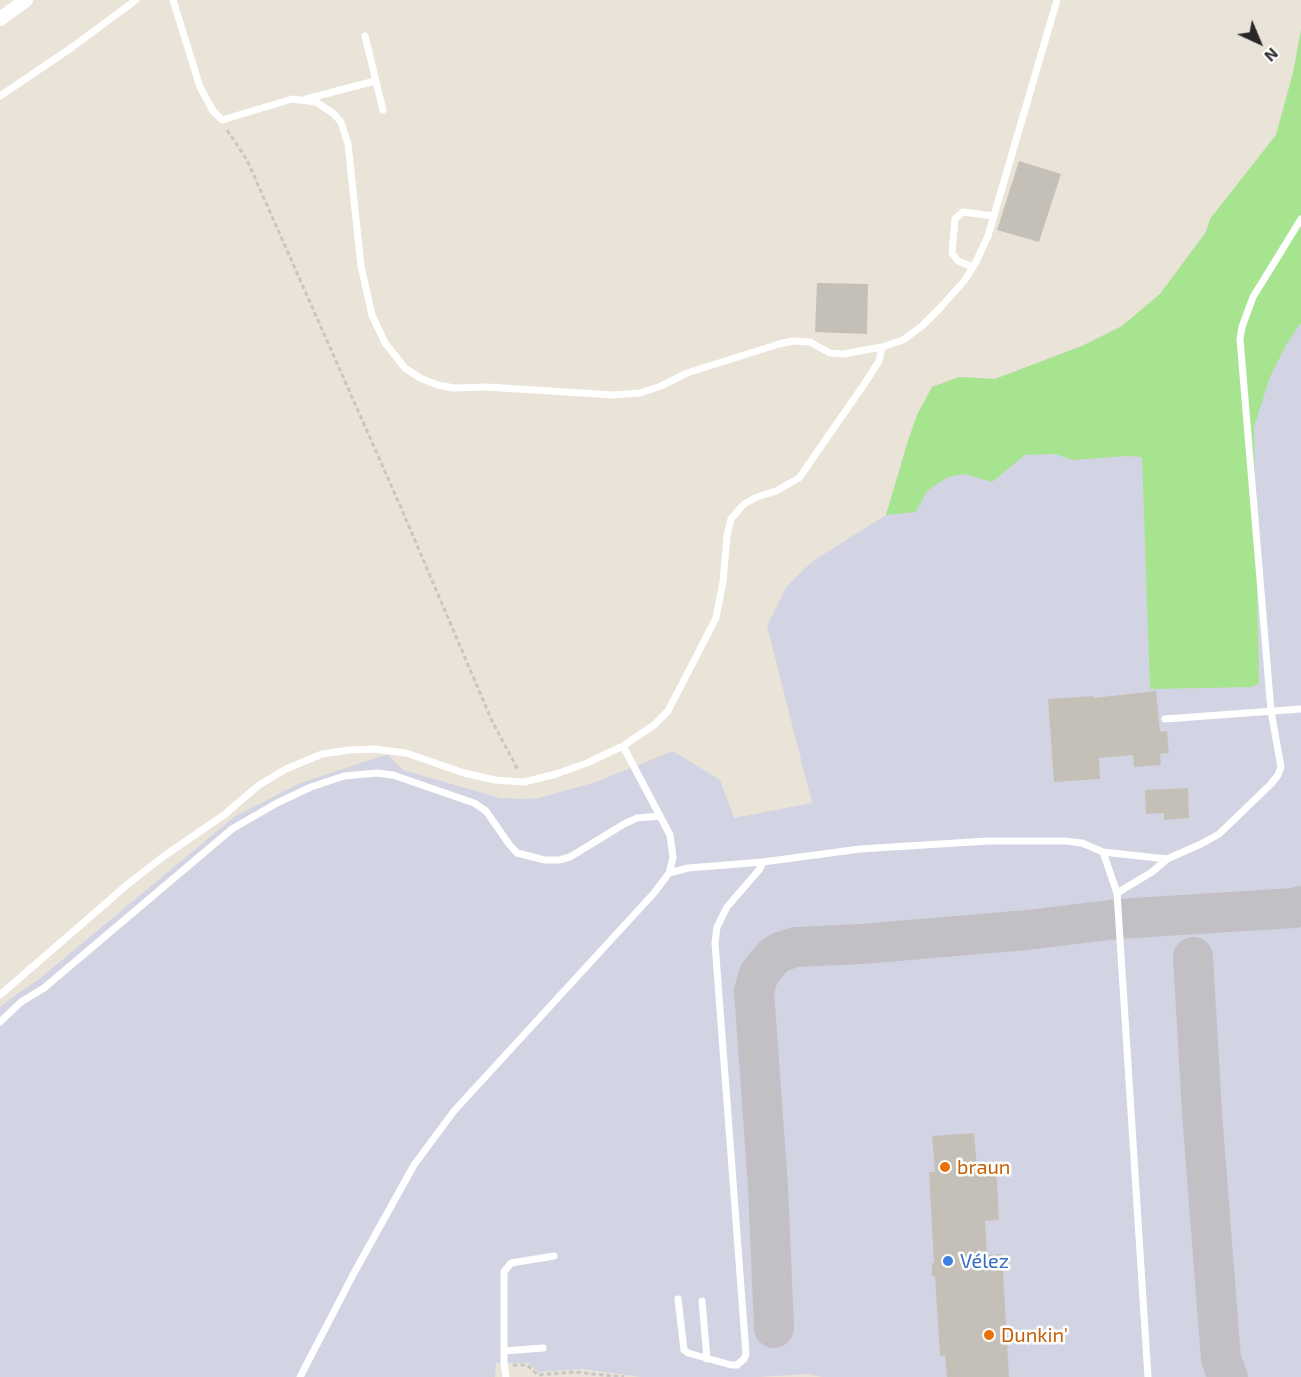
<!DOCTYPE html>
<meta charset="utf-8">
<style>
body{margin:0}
#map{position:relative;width:1301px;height:1377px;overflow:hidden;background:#eae3d7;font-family:"Exo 2",sans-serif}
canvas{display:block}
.north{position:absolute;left:1229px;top:12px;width:60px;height:60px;-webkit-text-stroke:4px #fff;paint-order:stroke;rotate:136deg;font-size:16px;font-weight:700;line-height:24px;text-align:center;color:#272727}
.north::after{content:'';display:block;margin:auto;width:21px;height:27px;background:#272727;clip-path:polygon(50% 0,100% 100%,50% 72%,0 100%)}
</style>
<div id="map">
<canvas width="1301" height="1377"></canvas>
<div class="north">N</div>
</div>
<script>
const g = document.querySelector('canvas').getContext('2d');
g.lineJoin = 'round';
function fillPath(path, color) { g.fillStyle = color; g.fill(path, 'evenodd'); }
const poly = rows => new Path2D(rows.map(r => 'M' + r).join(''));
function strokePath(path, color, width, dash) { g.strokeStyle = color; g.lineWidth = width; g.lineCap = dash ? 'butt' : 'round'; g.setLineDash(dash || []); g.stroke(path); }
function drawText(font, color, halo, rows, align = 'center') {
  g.font = font + ' "Exo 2",sans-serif'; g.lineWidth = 5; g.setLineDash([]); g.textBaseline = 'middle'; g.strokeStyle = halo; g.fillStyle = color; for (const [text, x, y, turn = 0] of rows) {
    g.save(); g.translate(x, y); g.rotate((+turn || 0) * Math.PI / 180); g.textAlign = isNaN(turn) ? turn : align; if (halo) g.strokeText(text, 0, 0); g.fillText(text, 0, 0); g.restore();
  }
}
const airport = poly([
 [1301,30,1301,1377,822,1377,807,1374,758,1377,641,1377,581,1369,538,1372,529,1363,496,1363,495,1377,0,1377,0,1007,10,999,38,980,234,817,298,784,382,756,388,755,403,770,500,798,526,799,539,798,596,782,673,751,720,780,734,818,812,803,767,626,787,586,813,561,886,515,908,441,917,415,932,387,959,377,995,379,1082,346,1122,326,1160,294,1206,232,1210,219,1276,135,1293,73]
]);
const green = poly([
 [1301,30,1301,323,1287,343,1270,377,1254,427,1259,683,1252,687,1150,689,1142,457,1126,456,1073,460,1055,454,1025,455,992,482,965,474,948,477,927,491,916,512,886,515,908,441,917,415,932,387,959,377,995,379,1082,346,1122,326,1160,294,1206,232,1210,219,1276,135,1293,73]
]);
const taxiway = poly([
 [1193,957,1202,1113,1221,1359,1228,1377],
 [774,1328,768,1187,754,991,759,974,772,958,780,952,796,947,862,944,1027,930,1118,919,1294,908,1301,906]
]);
const building = poly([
 [1019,161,1061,174,1039,242,997,230],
 [817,283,868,284,867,334,815,332],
 [1156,691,1160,732,1167,731,1169,753,1160,754,1161,765,1134,767,1133,755,1099,758,1100,779,1054,782,1048,699,1093,696,1093,698],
 [1188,788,1189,818,1164,820,1164,813,1146,814,1145,790],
 [974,1133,977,1167,996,1165,999,1220,985,1221,987,1255,1002,1254,1009,1377,947,1377,945,1355,940,1356,935,1276,932,1276,932,1263,934,1263,929,1172,935,1172,932,1136]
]);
const path = poly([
 [227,130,244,155,251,169,402,510,492,721,518,770],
 [513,1365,527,1365,538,1375,575,1372,624,1377]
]);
const service = poly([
 [173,0,200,87,213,111,222,120,292,99,316,102,334,114,341,122,348,144,361,266,372,315,385,343,405,368,420,378,438,385,454,388,487,387,613,395,640,393,661,386,687,373,779,344,793,341,810,342,830,353,843,354,882,347,903,340,922,326,940,308,965,280,976,262,988,236,1057,0],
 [365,36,383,110],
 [0,96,71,48,136,0],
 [306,99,375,81],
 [973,267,958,261,952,253,955,219,963,212,994,216],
 [1165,719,1301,709],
 [1103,852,1117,893,1148,1377],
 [669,873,688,868,763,862,860,849,988,841,1065,841,1082,843,1103,852,1167,859,1201,844,1219,834,1271,784,1278,775,1281,767,1271,711,1240,339,1242,327,1253,297,1301,219],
 [1117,893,1152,872,1167,859],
 [0,995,128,884,164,856,224,815,259,785,286,769,322,754,349,750,374,749,406,753,464,773,495,780,524,782,556,774,587,763,623,746,654,725,668,711,716,618,723,582,727,536,731,519,744,504,757,497,776,491,799,478,865,383,879,361,882,347],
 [0,1022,21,1002,44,988,232,829,277,803,311,787,344,776,377,773,393,775,474,803,486,811,509,844,517,853,545,860,559,860,570,857,624,824,637,818,660,816],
 [678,1299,684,1350,688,1353,731,1365,737,1365,744,1359,746,1354,715,943,717,927,727,907,759,870,763,862],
 [702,1301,707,1359],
 [504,1351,543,1348],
 [300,1377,354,1273,414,1165,454,1111,654,893,669,873,673,858,670,835,623,746],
 [506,1377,504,1363,504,1272,511,1263,554,1256]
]);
const minor = poly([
 [0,19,26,0]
]);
const markers = [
 [945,1167,6,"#e8710a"],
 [948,1261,6,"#3f7fe0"],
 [989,1335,6,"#e8710a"]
];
const foodNames = [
 ["braun",957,1167],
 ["Dunkin'",1001,1335]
];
const shopNames = [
 ["Vélez",960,1261]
];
fillPath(airport, '#d3d4e3');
fillPath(green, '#a7e490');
strokePath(taxiway, '#c2c0c4', 40);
fillPath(building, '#c5c0b7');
strokePath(path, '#c7c7c7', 3, [4.5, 3]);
strokePath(service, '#fff', 7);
strokePath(minor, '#fff', 14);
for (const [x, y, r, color] of markers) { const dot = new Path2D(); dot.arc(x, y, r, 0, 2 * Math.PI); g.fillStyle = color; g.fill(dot); strokePath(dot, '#fff', 2); }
drawText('20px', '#c56008', '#fff', foodNames, 'left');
drawText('20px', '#366cbe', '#fff', shopNames, 'left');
</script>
